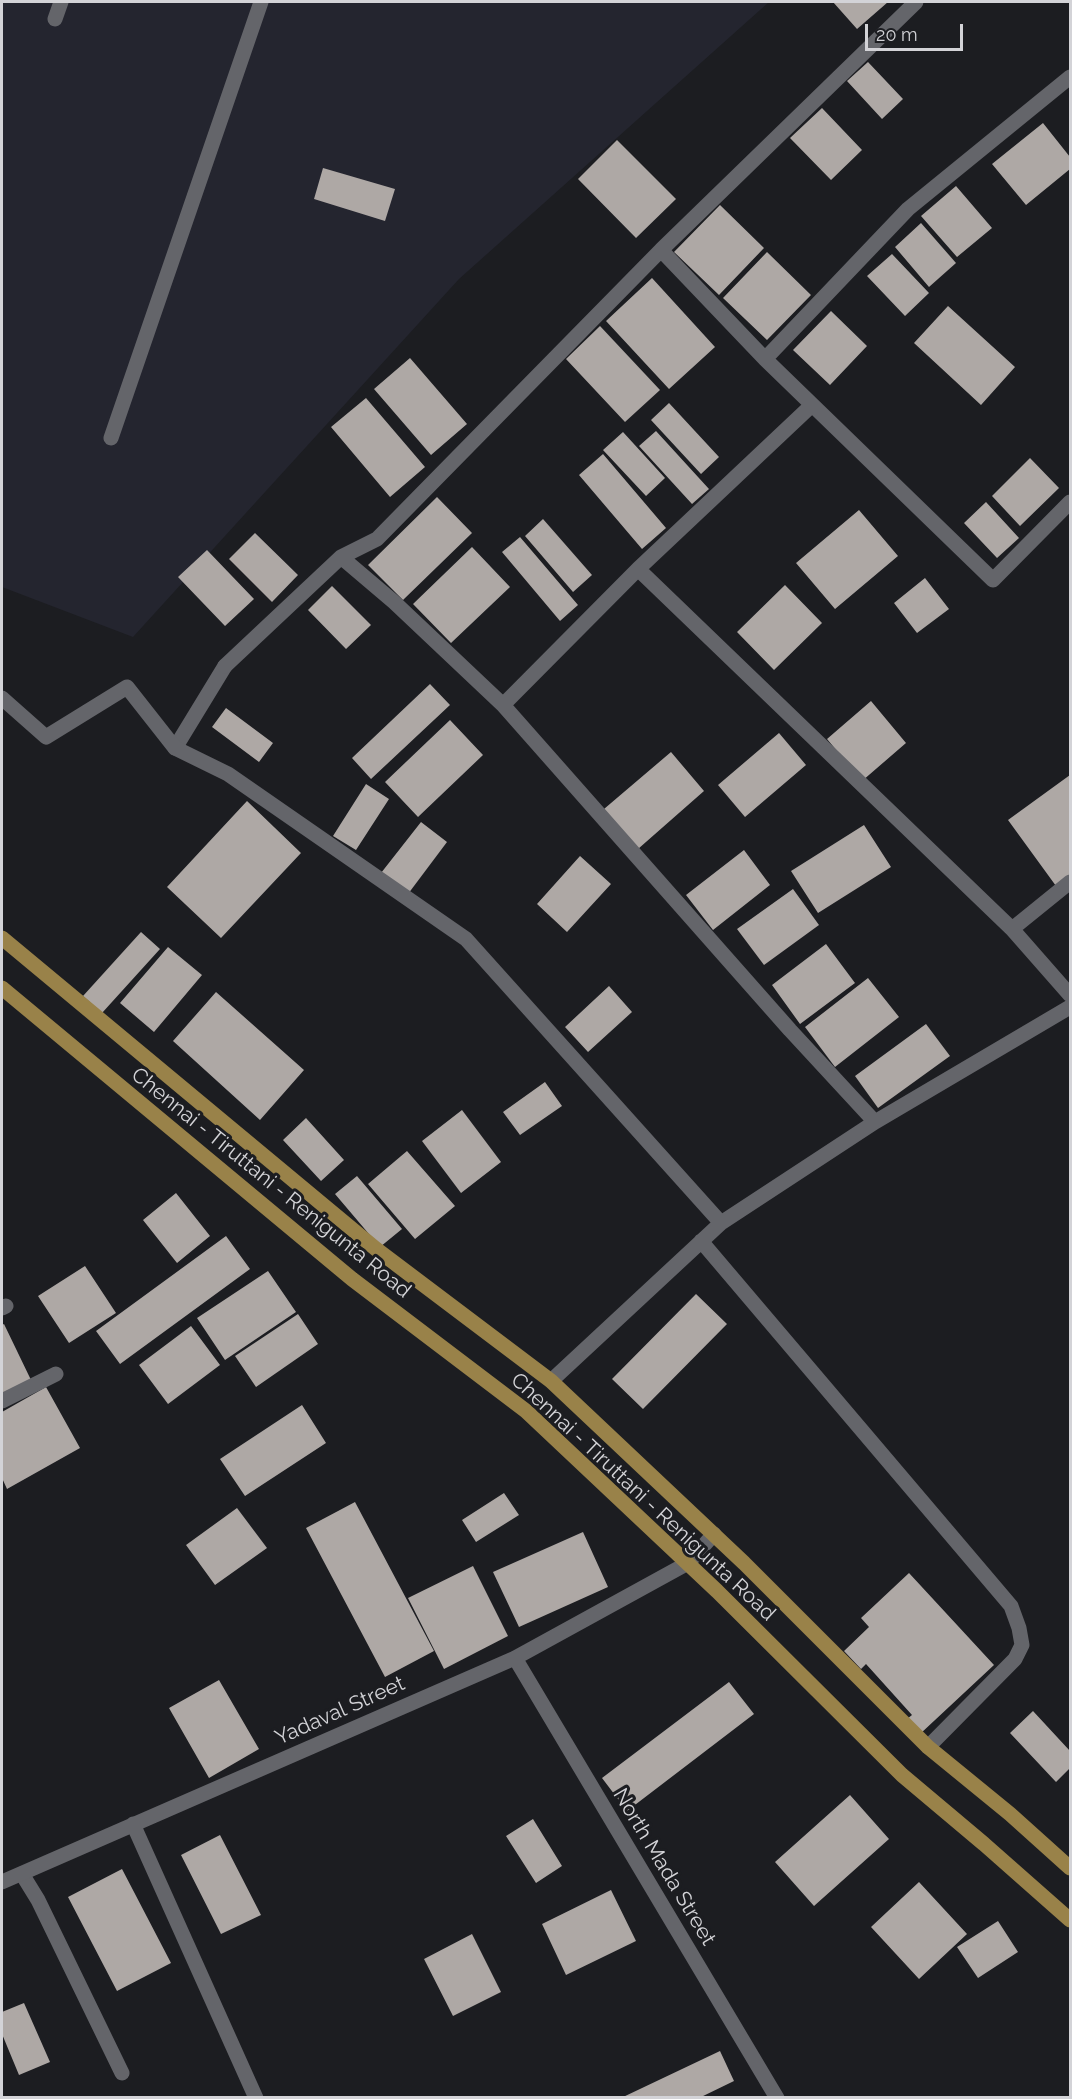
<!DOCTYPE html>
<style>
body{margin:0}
#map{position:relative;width:1072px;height:2099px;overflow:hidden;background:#1c1d21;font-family:Raleway,sans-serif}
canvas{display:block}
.frame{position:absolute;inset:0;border:3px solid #d3d3d7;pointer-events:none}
.scale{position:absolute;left:865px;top:24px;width:98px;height:27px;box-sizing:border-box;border:3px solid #d3d3d7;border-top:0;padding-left:8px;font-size:18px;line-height:21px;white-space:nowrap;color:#d3d3d7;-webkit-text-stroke:4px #1c1d21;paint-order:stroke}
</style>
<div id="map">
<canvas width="1072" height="2099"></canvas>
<div class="frame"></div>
<div class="scale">20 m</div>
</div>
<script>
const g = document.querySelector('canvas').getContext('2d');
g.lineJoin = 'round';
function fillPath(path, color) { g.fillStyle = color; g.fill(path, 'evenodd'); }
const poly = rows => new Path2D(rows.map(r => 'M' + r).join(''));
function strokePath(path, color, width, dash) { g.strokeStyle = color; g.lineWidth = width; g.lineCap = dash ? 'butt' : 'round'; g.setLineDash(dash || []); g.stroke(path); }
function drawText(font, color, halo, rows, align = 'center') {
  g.font = font + ' Raleway,sans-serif'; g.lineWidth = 6; g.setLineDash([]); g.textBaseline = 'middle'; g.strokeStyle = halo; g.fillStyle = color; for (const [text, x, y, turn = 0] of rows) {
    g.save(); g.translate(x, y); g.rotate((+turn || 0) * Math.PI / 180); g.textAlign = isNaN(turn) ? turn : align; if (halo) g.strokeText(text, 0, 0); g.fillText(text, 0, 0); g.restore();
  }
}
const built = poly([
 [2,2,769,2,459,279,133,637,2,587]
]);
const building = poly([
 [833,2,888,2,857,29],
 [868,62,903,99,882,119,847,81],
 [822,108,862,150,831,180,790,138],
 [1043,123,1070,157,1070,169,1026,205,992,164],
 [617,140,676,199,636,238,578,179],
 [323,168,395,189,385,221,314,199],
 [956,186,992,228,957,257,921,216],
 [720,205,764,248,719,295,674,252],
 [921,223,956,263,929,287,895,247],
 [767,252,811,295,767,340,723,298],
 [892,254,929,293,905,316,867,276],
 [652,278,715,347,669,389,606,321],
 [948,306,1015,367,981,405,914,343],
 [831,311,867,346,830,385,793,350],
 [600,326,660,390,625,422,566,359],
 [410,358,467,424,431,455,374,389],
 [366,398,425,467,390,497,331,427],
 [669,403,719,457,701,474,651,420],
 [656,431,709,489,692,504,639,446],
 [623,432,665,478,646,496,603,450],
 [603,454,666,528,642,549,579,475],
 [1030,458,1059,488,1020,526,992,496],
 [437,497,472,533,403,600,368,565],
 [986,502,1019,538,997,558,964,523],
 [859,510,898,556,835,609,796,563],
 [543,519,592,575,573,592,525,536],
 [255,533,298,575,272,602,229,559],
 [520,537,578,605,560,621,502,552],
 [472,547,510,587,451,643,413,604],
 [207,550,254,599,225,626,178,577],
 [925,578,949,609,917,633,894,603],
 [785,585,822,623,774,670,737,632],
 [332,586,371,625,346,649,308,610],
 [430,684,450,705,371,779,352,758],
 [871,701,906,743,862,781,827,739],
 [226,708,273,743,259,762,212,727],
 [450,720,483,755,418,817,385,782],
 [779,733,806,765,745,817,718,785],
 [671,752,704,791,638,849,604,809],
 [1070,775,1070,876,1056,886,1008,820],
 [366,784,389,799,356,850,333,836],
 [247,801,301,853,221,938,167,887],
 [421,822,447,842,408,894,381,873],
 [864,825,891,867,818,913,791,871],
 [744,850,770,885,713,930,686,895],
 [580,856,611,884,567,932,537,904],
 [793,889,819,925,764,965,737,929],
 [141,932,160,949,102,1013,83,996],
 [826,944,855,983,800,1024,772,985],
 [168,947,202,975,154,1032,120,1003],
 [868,978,899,1017,835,1067,805,1027],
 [609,986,632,1012,588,1052,565,1027],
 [216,992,304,1070,260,1120,173,1041],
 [926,1024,950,1056,878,1108,855,1076],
 [545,1082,562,1106,520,1135,503,1112],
 [462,1110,501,1162,461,1193,422,1141],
 [306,1118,344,1160,321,1181,283,1140],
 [407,1151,455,1206,415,1239,368,1184],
 [357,1176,402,1229,380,1247,335,1194],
 [176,1193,210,1236,177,1263,143,1220],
 [226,1236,250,1269,120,1364,96,1331],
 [85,1266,116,1313,69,1343,38,1296],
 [268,1271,296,1312,225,1360,197,1318],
 [696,1294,727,1324,643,1409,612,1379],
 [298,1314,318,1344,256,1387,235,1356],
 [4,1324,31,1380,2,1394,2,1325],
 [191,1326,220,1365,168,1404,139,1365],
 [46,1387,80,1448,7,1489,2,1478,2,1412],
 [302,1405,326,1443,245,1496,220,1459],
 [504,1493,519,1515,476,1542,462,1520],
 [355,1502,434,1651,385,1677,306,1528],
 [237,1508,267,1548,215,1585,186,1545],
 [583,1532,608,1587,519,1627,493,1572],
 [473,1566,508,1636,444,1669,408,1598],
 [909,1573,994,1665,920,1734,907,1719,912,1715,866,1664,861,1669,844,1651,869,1627,861,1618],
 [219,1680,259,1749,209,1778,169,1708],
 [729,1682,754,1714,627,1811,602,1778],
 [1033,1711,1070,1751,1070,1768,1056,1782,1010,1733],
 [850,1795,889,1839,814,1906,775,1862],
 [533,1819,562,1866,536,1883,506,1836],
 [220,1835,261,1915,221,1934,181,1855],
 [122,1869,171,1963,117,1991,68,1897],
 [919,1882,967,1934,919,1979,871,1927],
 [611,1890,636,1941,566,1975,542,1924],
 [998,1921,1018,1952,978,1978,957,1947],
 [472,1934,501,1992,453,2016,424,1959],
 [24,2003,50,2062,19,2075,2,2034,2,2012],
 [720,2051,734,2081,699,2098,621,2098]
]);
const service = poly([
 [55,19,61,2],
 [175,748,225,666],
 [22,1874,38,1900,122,2073]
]);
const minor = poly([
 [661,250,765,359,993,580,1070,502],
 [765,359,908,209,1070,77],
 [111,438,261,2],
 [638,569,1012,929,1070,995],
 [225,666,341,557],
 [2,698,46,737,127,687,175,748,228,774,466,939,721,1223],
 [503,705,638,569,812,405],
 [1012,929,1070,882],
 [875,1122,1070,1007],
 [701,1241,1011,1606,1019,1628,1022,1645,1015,1659,928,1747],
 [2,1308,6,1306],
 [551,1381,721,1223,875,1122,790,1030,503,705,394,602,341,557,377,539,661,250,916,2],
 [2,1401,56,1374],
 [515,1658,777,2098],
 [133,1824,256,2098],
 [2,1882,515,1658,688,1563,714,1534]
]);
const primary = poly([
 [2,938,376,1249,551,1381,744,1563,928,1747,1010,1814,1070,1868],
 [2,988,352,1279,526,1411,717,1591,902,1775,984,1844,1070,1920]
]);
const streetNames = [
 ["Chennai - Tiruttani - Renigunta Road",271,1183,39],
 ["Chennai - Tiruttani - Renigunta Road",643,1497,43],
 ["Yadaval Street",340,1711,-24],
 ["North Mada Street",664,1867,59]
];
fillPath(built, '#24252f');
fillPath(building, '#aea8a5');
strokePath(service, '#64656a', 15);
strokePath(minor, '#64656a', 15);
strokePath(primary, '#998249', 15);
drawText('21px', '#d3d3d7', '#1c1d21', streetNames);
</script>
